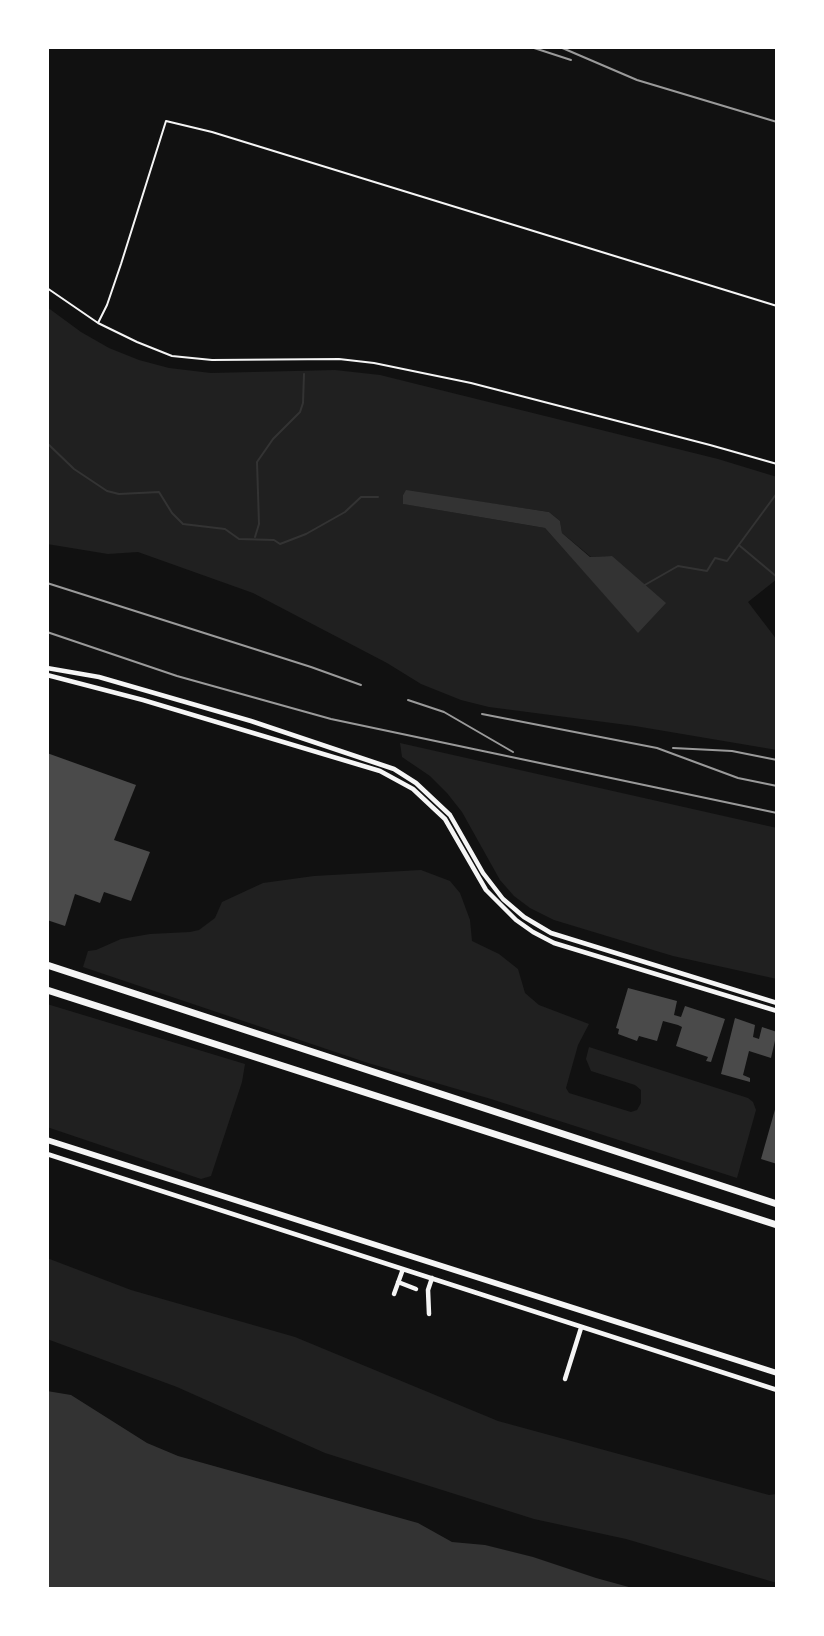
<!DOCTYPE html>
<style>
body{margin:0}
#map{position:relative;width:824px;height:1636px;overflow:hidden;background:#111;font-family:"Source Sans 3",sans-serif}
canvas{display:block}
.frame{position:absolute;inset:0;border:49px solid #fff;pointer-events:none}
</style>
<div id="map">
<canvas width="824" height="1636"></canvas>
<div class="frame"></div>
</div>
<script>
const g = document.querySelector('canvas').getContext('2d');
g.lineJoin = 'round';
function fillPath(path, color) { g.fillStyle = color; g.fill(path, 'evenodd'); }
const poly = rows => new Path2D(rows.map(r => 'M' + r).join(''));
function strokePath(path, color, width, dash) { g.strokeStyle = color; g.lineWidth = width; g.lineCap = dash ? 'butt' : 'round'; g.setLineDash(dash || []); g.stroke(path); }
const green = poly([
 [47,307,81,332,109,348,139,360,169,368,211,373,335,370,380,375,718,459,777,477,777,579,748,602,777,640,777,750,635,726,489,707,461,700,421,684,387,663,253,593,138,552,108,554,47,544],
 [406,491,549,512,560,521,562,533,591,557,612,556,638,632,545,528,404,504,403,495],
 [400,743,777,828,777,979,673,956,554,920,530,908,514,896,500,880,462,812,447,793,430,776,402,757],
 [421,870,450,881,460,893,470,920,472,941,499,954,518,969,525,993,539,1005,589,1024,578,1045,566,1088,569,1093,631,1112,637,1110,641,1103,641,1090,635,1085,591,1071,586,1059,589,1047,748,1098,753,1102,756,1110,737,1178,491,1099,368,1063,83,967,88,951,96,950,121,939,150,934,190,932,199,930,215,918,222,902,263,883,314,876],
 [47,1004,245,1064,242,1082,211,1176,201,1179,47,1127],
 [47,1258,131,1290,295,1337,498,1421,769,1495,777,1494,777,1583,626,1539,534,1519,325,1453,177,1387,47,1339]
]);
const water = poly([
 [406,490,549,512,560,521,562,533,590,557,612,556,666,603,638,633,545,528,403,504,403,495],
 [47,1391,71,1395,147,1443,178,1456,418,1523,452,1542,485,1545,533,1557,596,1578,636,1589,47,1589]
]);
const stream = poly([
 [47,443,74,469,107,491,119,494,159,492,172,513,183,524,225,529,239,539,274,540,280,544,306,534,345,512,361,497,378,497],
 [255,537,259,524,257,462,273,439,300,412,303,403,304,374],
 [740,546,777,577],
 [643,586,678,566,707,571,715,558,727,561,777,493]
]);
const building = poly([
 [47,753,136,785,114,840,150,852,131,901,104,892,100,903,75,894,65,926,47,920],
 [628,988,677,1001,674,1015,681,1017,685,1006,725,1019,711,1062,706,1061,708,1057,676,1046,682,1027,678,1025,663,1021,657,1041,639,1036,637,1041,618,1034,619,1029,616,1028],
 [735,1018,755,1025,753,1037,759,1039,762,1027,777,1032,771,1058,749,1051,743,1075,750,1078,750,1082,721,1074],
 [776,1106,777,1106,777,1164,761,1159]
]);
const service = poly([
 [47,288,98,323,137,342,172,356,212,360,339,359,374,363,471,383,710,445,777,464],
 [98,323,107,305,121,264,166,121,212,132,777,306]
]);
const minor = poly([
 [47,668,99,677,251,721,394,769,416,783,450,815,483,873,503,899,524,917,551,933,777,1003],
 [47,675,143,700,380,771,413,789,445,819,486,890,516,920,533,932,554,943,777,1011],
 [47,1154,777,1390],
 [398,1282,416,1289],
 [394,1294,403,1269],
 [429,1314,428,1290,432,1278],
 [565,1379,581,1328]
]);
const primary = poly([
 [47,1140,777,1373]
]);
const motorway = poly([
 [47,965,777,1204],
 [47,990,777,1225]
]);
const rail = poly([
 [531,47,571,60],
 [560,47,637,80,777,122],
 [47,583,311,667,361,685],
 [47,632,177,676,331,719,777,813],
 [408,700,444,712,513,752],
 [482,714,657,748,738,778,777,786],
 [673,748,732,751,777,760]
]);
fillPath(green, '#202020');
fillPath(water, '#333');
strokePath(stream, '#333', 2);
fillPath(building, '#4a4a4a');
strokePath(service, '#f5f5f5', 2);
strokePath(minor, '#f5f5f5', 4.5);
strokePath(primary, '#f5f5f5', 6);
strokePath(motorway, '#f5f5f5', 7);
strokePath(rail, '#9a9a9a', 2);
</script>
